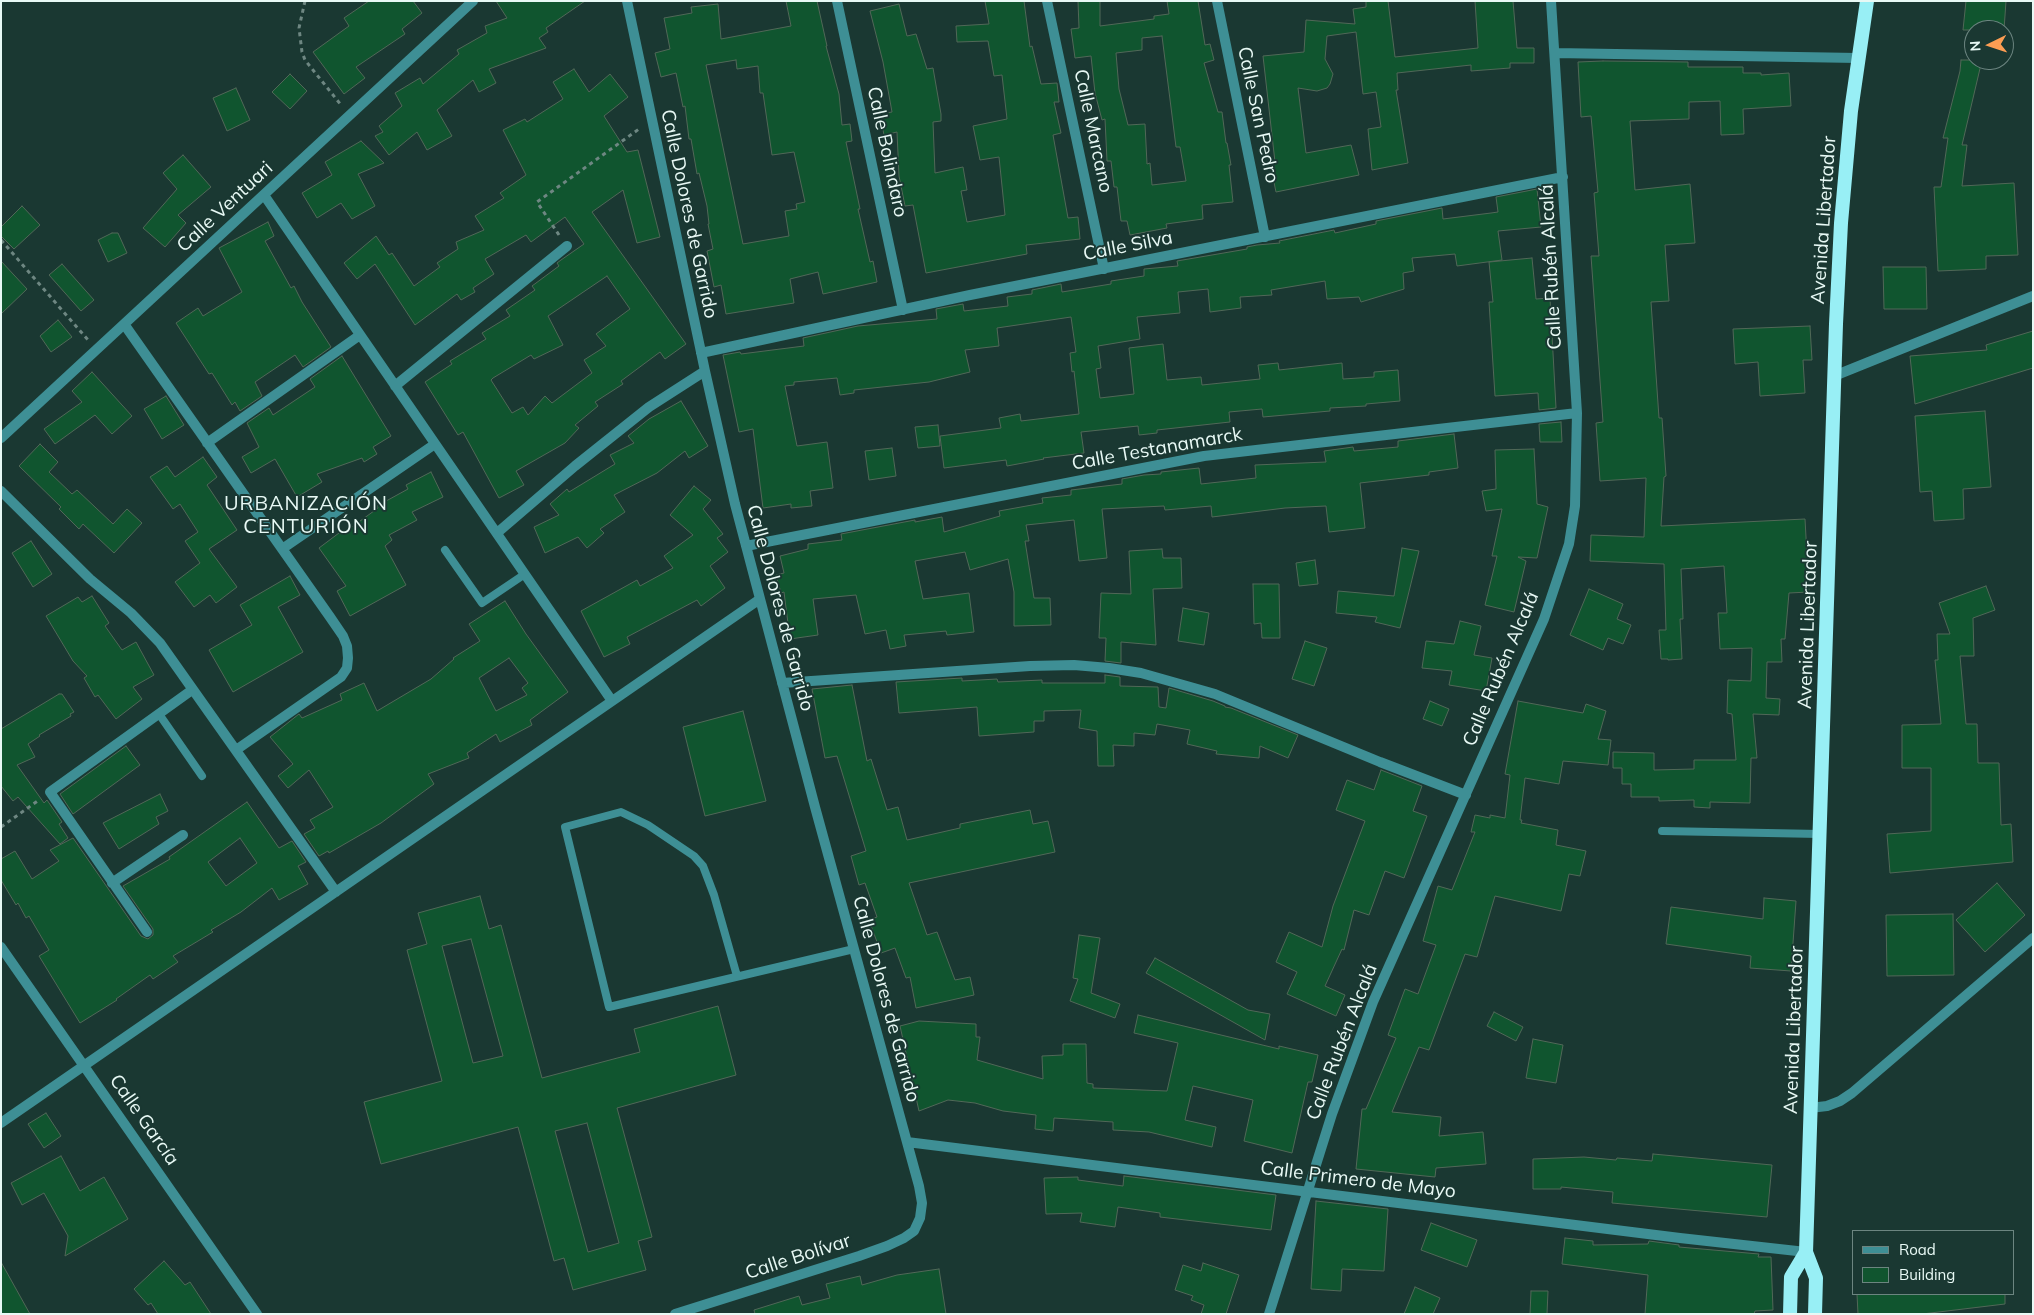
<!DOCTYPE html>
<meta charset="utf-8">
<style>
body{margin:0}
#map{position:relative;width:2034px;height:1315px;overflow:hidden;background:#1a3832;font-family:Mulish,sans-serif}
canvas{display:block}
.frame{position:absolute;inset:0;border:2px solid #e8f9f5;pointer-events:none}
.legend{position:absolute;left:1852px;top:1230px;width:162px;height:65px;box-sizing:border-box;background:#1a3832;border:1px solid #6c8580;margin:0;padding:6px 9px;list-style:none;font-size:15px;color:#e8f9f5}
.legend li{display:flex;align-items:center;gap:10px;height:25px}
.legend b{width:25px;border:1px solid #6c8580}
.north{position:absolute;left:1964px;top:20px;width:50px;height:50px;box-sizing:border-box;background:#1a3832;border:1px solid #6c8580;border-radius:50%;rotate:266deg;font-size:14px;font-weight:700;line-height:20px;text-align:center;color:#e8f9f5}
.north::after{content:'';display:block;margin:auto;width:18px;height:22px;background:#fc9d53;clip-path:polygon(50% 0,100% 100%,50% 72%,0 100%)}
</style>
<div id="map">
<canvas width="2034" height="1315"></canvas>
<div class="frame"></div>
<ul class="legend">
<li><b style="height:6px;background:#3e8f95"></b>Road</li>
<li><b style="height:14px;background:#10552f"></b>Building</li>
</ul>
<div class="north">N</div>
</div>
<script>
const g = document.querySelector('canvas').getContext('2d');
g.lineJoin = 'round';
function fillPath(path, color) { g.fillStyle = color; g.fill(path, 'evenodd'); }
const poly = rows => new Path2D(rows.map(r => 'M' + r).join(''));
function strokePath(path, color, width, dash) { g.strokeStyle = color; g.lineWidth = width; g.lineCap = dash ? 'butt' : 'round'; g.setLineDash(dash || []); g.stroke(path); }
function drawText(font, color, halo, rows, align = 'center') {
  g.font = font + ' Mulish,sans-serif'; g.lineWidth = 4; g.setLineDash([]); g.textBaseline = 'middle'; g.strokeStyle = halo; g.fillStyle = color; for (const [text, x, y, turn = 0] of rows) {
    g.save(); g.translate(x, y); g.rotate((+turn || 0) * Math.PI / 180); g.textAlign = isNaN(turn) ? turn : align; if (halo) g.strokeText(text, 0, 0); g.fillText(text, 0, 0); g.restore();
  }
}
const building = poly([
 [369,1,413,1,422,13,402,29,405,34,356,67,365,78,344,94,313,52,349,26,344,18,369,1],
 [496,1,585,1,546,28,548,32,539,38,546,48,489,69,496,83,479,92,473,80,437,110,452,136,427,150,417,132,389,155,375,136,383,132,379,126,402,106,395,93,420,78,423,84,459,54,457,50,487,33,485,26,507,18,496,1],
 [786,1,817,1,827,46,826,46,839,94,842,125,850,124,852,141,846,142,860,209,858,209,870,262,873,261,877,282,823,294,818,272,790,279,794,303,726,314,721,285,714,287,707,251,713,249,708,224,709,224,707,206,699,173,697,174,691,139,689,139,685,106,683,107,676,73,661,77,655,53,670,49,664,18,692,13,691,7,718,4,721,39,791,26,786,1],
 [736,60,737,69,758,66,760,93,763,93,772,155,794,152,805,202,796,204,797,209,785,211,789,236,743,244,706,65,736,60],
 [985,1,1024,1,1030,47,1032,46,1041,84,1057,83,1059,102,1054,102,1061,133,1053,135,1068,218,1078,217,1080,239,1026,245,1027,254,926,273,913,205,905,206,899,176,897,132,884,135,880,114,892,112,883,62,870,11,899,4,907,36,916,34,927,69,933,68,941,114,941,121,933,122,935,173,963,167,967,190,961,191,967,222,1005,215,999,157,980,160,973,126,1007,119,1002,75,994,76,988,41,957,42,956,26,989,24,985,1],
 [1078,1,1100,1,1100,26,1154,19,1154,16,1169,14,1167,1,1198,1,1205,45,1210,44,1214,60,1204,63,1218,112,1222,112,1226,143,1227,143,1231,165,1229,165,1233,202,1202,205,1203,219,1166,224,1167,228,1130,235,1127,221,1121,221,1117,187,1114,187,1111,161,1107,161,1105,119,1102,120,1095,93,1091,56,1075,58,1071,29,1079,28,1078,1],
 [1162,36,1176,147,1180,147,1186,181,1152,185,1150,163,1147,164,1145,124,1128,125,1119,89,1116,53,1142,50,1142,38,1162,36],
 [1366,1,1388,1,1395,57,1478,48,1475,1,1513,1,1517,48,1534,48,1534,63,1510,63,1510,68,1471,71,1471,65,1397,73,1398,90,1396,90,1408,163,1372,170,1368,129,1381,127,1376,92,1363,94,1356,32,1327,36,1325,59,1333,74,1330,84,1327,88,1317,91,1298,88,1306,153,1351,145,1359,175,1276,192,1270,163,1275,162,1263,56,1304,52,1306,20,1355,24,1353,9,1366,7,1366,1],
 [1966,1,2006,1,2004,30,1963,30,1966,1],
 [1961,60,1982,60,1962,145,1967,145,1962,186,2014,183,2018,255,1986,256,1986,269,1938,271,1934,187,1941,187,1948,138,1943,138,1960,71,1961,60],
 [1603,61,1688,62,1688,67,1743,67,1743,73,1761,73,1761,75,1789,73,1791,106,1743,109,1744,134,1721,135,1720,101,1689,102,1689,119,1630,121,1635,190,1690,184,1695,243,1665,245,1669,301,1651,302,1659,418,1662,418,1666,476,1664,477,1661,526,1805,519,1809,592,1789,593,1785,639,1781,639,1782,662,1767,662,1766,698,1780,699,1779,715,1753,714,1757,758,1751,758,1750,803,1710,802,1710,808,1694,807,1694,800,1659,801,1659,797,1631,797,1631,784,1622,784,1622,768,1613,768,1613,752,1654,753,1654,770,1694,769,1694,760,1736,760,1732,714,1727,713,1728,680,1751,681,1752,648,1720,649,1718,613,1727,613,1724,566,1681,569,1683,619,1680,619,1682,659,1668,660,1668,659,1661,659,1659,630,1666,630,1664,564,1590,561,1591,535,1644,537,1646,478,1600,481,1596,423,1603,422,1591,256,1599,256,1594,193,1598,192,1591,116,1581,117,1578,62,1603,61],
 [574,69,589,92,610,74,628,97,604,116,627,152,638,150,660,237,637,243,623,190,592,212,686,344,665,359,660,352,621,381,623,384,595,402,598,406,575,425,579,428,565,443,516,471,524,485,499,498,463,432,458,435,425,382,452,364,450,361,486,339,482,333,510,316,506,310,535,290,532,286,559,266,557,263,561,260,584,244,565,217,531,242,526,235,485,259,494,274,473,288,475,292,461,300,457,294,415,325,375,264,357,279,344,263,376,236,389,255,392,253,414,286,440,267,437,263,458,249,456,242,484,230,475,216,504,198,500,193,526,175,503,130,525,119,527,122,563,99,553,82,574,69],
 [607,276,630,309,596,334,606,346,584,360,592,373,552,403,545,396,528,415,523,407,512,413,491,380,493,378,531,355,534,359,563,345,548,316,607,276],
 [290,74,307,91,290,109,272,92,290,74],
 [236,88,250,120,227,131,213,98,236,88],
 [361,141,384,163,358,174,375,206,352,219,341,203,317,218,302,193,332,175,325,162,361,141],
 [183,155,211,187,178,215,186,223,165,247,143,228,177,189,163,173,183,155],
 [1537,189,1541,227,1498,231,1502,260,1457,266,1455,254,1412,258,1414,271,1403,273,1404,289,1361,302,1359,297,1327,299,1325,281,1271,290,1272,295,1240,297,1241,308,1210,312,1208,289,1178,292,1180,313,1137,317,1140,339,1098,346,1101,368,1096,369,1100,398,1134,394,1129,348,1163,344,1167,380,1201,377,1202,385,1260,379,1258,365,1278,363,1279,370,1342,363,1343,379,1374,377,1374,372,1398,370,1400,401,1366,404,1366,406,1330,408,1330,411,1263,417,1262,409,1229,412,1230,422,1157,430,1157,433,1139,435,1138,426,1081,432,1084,453,1043,458,1044,459,1007,466,1006,460,944,468,940,436,1001,428,999,418,1020,414,1021,421,1079,414,1074,371,1072,372,1070,353,1076,352,1071,317,997,328,999,346,965,350,970,372,929,382,854,390,854,393,840,395,837,378,794,382,794,385,785,386,797,446,827,442,833,488,810,491,812,506,791,508,791,504,763,508,753,429,739,432,723,355,740,352,741,354,804,346,803,338,858,326,937,319,936,309,963,304,964,311,1008,306,1007,297,1032,294,1032,290,1061,284,1062,292,1111,284,1111,281,1144,276,1144,269,1178,266,1177,261,1247,249,1247,247,1257,245,1280,243,1279,241,1334,230,1335,233,1376,224,1376,221,1442,208,1443,219,1491,213,1498,212,1496,197,1537,189],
 [22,206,40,225,14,249,1,236,1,227,22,206],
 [268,222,274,236,265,241,291,288,294,286,302,302,331,347,303,367,295,355,255,382,262,396,240,411,235,402,232,405,212,373,209,374,176,323,198,308,203,316,242,292,219,248,268,222],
 [112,233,118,233,127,253,108,262,98,240,112,233],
 [1532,258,1536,299,1550,298,1556,408,1539,410,1538,393,1495,396,1489,302,1493,302,1489,262,1532,258],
 [1,261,27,289,1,314,1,261],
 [62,264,94,300,81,311,49,275,62,264],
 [1883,267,1926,267,1927,309,1884,309,1883,267],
 [58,320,72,337,51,352,40,336,58,320],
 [1810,326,1812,360,1803,360,1805,393,1760,396,1758,362,1735,364,1733,329,1810,326],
 [2033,331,2033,368,1915,404,1910,356,1987,350,1986,345,2033,331],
 [342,356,391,436,373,447,377,454,364,462,362,458,317,474,322,482,297,497,275,459,251,473,242,457,259,447,247,423,269,408,273,415,315,387,310,379,342,356],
 [92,372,132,416,112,434,95,415,55,444,44,429,82,402,72,391,92,372],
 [166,396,184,425,162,439,144,409,166,396],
 [681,401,708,446,689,458,685,451,657,473,614,495,625,512,600,529,604,533,587,548,578,537,545,553,534,527,559,515,550,504,567,489,569,492,615,464,610,455,634,443,628,436,649,419,681,401],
 [1985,411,1991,487,1963,489,1964,519,1934,521,1932,491,1920,492,1915,416,1985,411],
 [1561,422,1562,442,1540,442,1539,424,1561,422],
 [938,425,940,446,918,448,915,427,938,425],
 [1454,434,1458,468,1429,472,1429,475,1360,483,1365,528,1329,532,1326,506,1285,508,1212,517,1211,506,1165,510,1164,506,1102,509,1107,558,1079,561,1074,520,1026,525,1029,541,1025,541,1034,598,1050,598,1051,625,1014,626,1014,592,1008,559,970,570,965,552,915,561,923,599,969,593,974,632,947,635,946,631,904,635,906,646,890,649,886,630,865,634,856,595,813,599,818,635,790,639,784,592,781,593,776,575,784,573,780,556,808,549,808,544,842,540,841,534,915,520,915,522,942,517,944,532,1000,516,999,511,1043,503,1042,498,1071,495,1071,490,1122,484,1122,479,1144,475,1161,474,1161,472,1199,468,1201,484,1256,478,1255,465,1326,462,1324,451,1353,447,1354,451,1398,447,1398,441,1454,434],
 [40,444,58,462,49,472,72,494,77,490,113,524,127,509,142,523,114,553,83,524,79,529,59,509,61,507,19,466,40,444],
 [892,448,896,476,869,480,865,451,892,448],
 [1534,449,1537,504,1548,507,1537,558,1518,557,1526,561,1514,612,1485,605,1497,556,1492,556,1502,509,1486,511,1482,491,1496,489,1495,450,1534,449],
 [203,457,217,477,207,485,237,530,209,549,237,587,216,603,210,595,194,607,175,582,200,563,185,541,198,532,180,504,173,509,150,477,167,466,175,477,203,457],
 [431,472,443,497,412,512,417,520,389,535,392,540,385,546,406,585,350,616,337,591,346,586,319,548,343,530,345,532,378,508,377,506,408,489,406,485,431,472],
 [694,486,711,500,703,509,723,534,717,538,728,552,710,566,725,588,701,606,697,600,627,637,630,644,604,657,581,611,637,580,640,586,673,568,664,556,693,535,670,515,694,486],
 [31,541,52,574,33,587,12,553,31,541],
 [1402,548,1419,551,1400,628,1375,622,1377,617,1336,613,1338,591,1394,596,1402,548],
 [1162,549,1163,558,1181,558,1182,588,1153,589,1156,645,1121,642,1121,663,1105,661,1106,638,1099,638,1101,593,1131,594,1129,551,1162,549],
 [1315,560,1318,584,1299,586,1296,563,1315,560],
 [290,576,300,595,278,607,303,652,233,692,209,650,252,625,240,605,290,576],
 [1253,584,1279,584,1280,638,1262,638,1261,623,1254,624,1253,584],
 [1986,586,1995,610,1973,618,1974,656,1960,656,1966,724,1977,724,1978,763,1999,763,2001,825,2011,824,2013,862,1890,873,1887,834,1931,831,1931,768,1902,768,1902,725,1941,724,1935,660,1938,660,1937,634,1950,634,1939,603,1986,586],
 [1589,589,1623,604,1617,619,1631,625,1623,644,1608,638,1603,650,1570,635,1589,589],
 [92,596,109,623,105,626,122,650,136,642,154,675,133,687,142,699,116,719,98,695,95,697,84,678,87,676,73,661,46,616,78,597,82,602,92,596],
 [505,601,526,634,568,692,530,720,532,725,500,742,496,734,467,753,469,758,428,774,434,784,381,823,329,853,328,851,319,856,304,834,315,828,310,820,333,807,309,770,288,788,278,776,293,764,270,737,299,714,302,718,342,700,340,694,364,683,377,711,431,679,454,659,453,658,480,641,469,624,505,601],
 [509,658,528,683,522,688,527,695,496,711,479,678,509,658],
 [1183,608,1209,613,1204,645,1178,641,1183,608],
 [1460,621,1481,626,1474,655,1492,658,1486,691,1449,685,1452,671,1422,668,1426,641,1454,644,1460,621],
 [1305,641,1327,648,1314,686,1292,679,1305,641],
 [1105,675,1120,677,1120,686,1158,687,1159,707,1166,708,1169,688,1213,701,1225,706,1225,707,1231,708,1298,735,1288,758,1260,746,1259,758,1216,754,1217,751,1187,744,1190,730,1157,724,1155,735,1134,733,1134,746,1113,745,1114,766,1098,766,1097,731,1079,728,1081,710,1044,711,1044,721,1034,721,1034,732,979,736,977,707,899,713,896,682,962,678,962,681,997,679,998,682,1042,680,1042,683,1105,683,1105,675],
 [852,685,867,761,871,759,887,810,898,807,907,840,960,828,960,824,1030,810,1033,824,1048,821,1055,852,909,883,927,935,937,932,955,980,970,977,974,995,916,1008,910,977,906,978,895,948,881,953,869,920,877,917,865,883,859,885,851,856,866,851,837,756,825,758,812,689,852,685],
 [59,694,62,694,74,712,70,714,71,716,39,735,40,736,28,744,35,757,17,765,44,803,47,800,62,822,59,824,68,838,60,844,18,797,13,801,1,786,1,729,59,694],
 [1430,701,1449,709,1442,726,1423,719,1430,701],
 [1518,701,1583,713,1586,704,1606,711,1598,739,1611,740,1608,765,1563,761,1559,784,1525,778,1520,820,1522,820,1521,823,1558,830,1556,845,1586,851,1580,876,1569,874,1561,911,1495,896,1477,957,1465,954,1429,1050,1419,1047,1392,1112,1441,1117,1439,1136,1483,1132,1486,1164,1436,1168,1435,1177,1356,1169,1362,1109,1366,1109,1396,1038,1388,1035,1405,989,1418,994,1436,945,1423,941,1438,886,1452,890,1475,832,1471,832,1475,815,1490,818,1490,815,1505,818,1510,775,1505,774,1518,701],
 [743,711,766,801,705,816,683,727,743,711],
 [126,746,140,765,73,814,60,794,126,746],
 [1381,770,1422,786,1413,811,1427,816,1404,878,1385,871,1369,915,1354,910,1344,950,1342,949,1325,986,1345,995,1336,1016,1287,994,1297,972,1276,962,1289,932,1322,947,1333,906,1365,821,1336,810,1347,780,1374,790,1381,770],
 [160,794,168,811,156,817,159,824,119,849,103,823,160,794],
 [247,802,279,848,292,841,306,862,298,866,308,884,279,900,272,888,241,912,211,930,213,932,173,956,178,962,153,979,150,975,116,999,117,1000,80,1023,39,956,49,950,29,916,26,918,18,903,16,905,1,880,1,859,15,851,32,879,59,861,50,850,73,838,141,936,148,939,153,935,153,929,123,886,170,859,169,857,247,802],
 [240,838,257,863,226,886,208,862,240,838],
 [1997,883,2025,915,1985,952,1956,920,1997,883],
 [480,896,489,929,501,925,542,1078,640,1052,634,1029,718,1006,736,1075,617,1108,652,1237,638,1241,646,1270,573,1290,564,1258,554,1261,518,1127,381,1164,364,1102,442,1081,407,950,427,944,418,913,480,896],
 [471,939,503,1056,473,1063,442,946,471,939],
 [587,1123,619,1243,588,1252,555,1131,587,1123],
 [1764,898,1796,901,1791,971,1750,968,1751,956,1666,944,1671,907,1763,919,1764,898],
 [1953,914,1954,975,1887,976,1886,915,1953,914],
 [1079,935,1100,938,1091,993,1120,1004,1115,1018,1070,1001,1078,979,1073,978,1079,935],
 [1155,958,1248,1010,1270,1014,1265,1040,1146,973,1155,958],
 [1494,1012,1523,1027,1516,1041,1487,1026,1494,1012],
 [1138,1015,1279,1049,1279,1046,1318,1055,1312,1082,1308,1082,1292,1153,1244,1141,1253,1100,1193,1086,1185,1120,1216,1127,1212,1147,1149,1132,1113,1130,1113,1122,1054,1118,1053,1131,1035,1129,1036,1115,1003,1111,975,1103,948,1100,919,1111,900,1026,919,1021,976,1024,976,1037,980,1037,977,1060,1043,1079,1042,1056,1063,1055,1063,1044,1086,1044,1087,1083,1093,1084,1093,1088,1167,1091,1178,1043,1134,1033,1138,1015],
 [1533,1039,1563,1045,1556,1083,1526,1078,1533,1039],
 [46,1113,61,1136,44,1148,28,1124,46,1113],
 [1653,1154,1772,1165,1767,1217,1612,1203,1613,1192,1561,1187,1561,1189,1533,1189,1533,1159,1584,1157,1616,1160,1617,1158,1652,1161,1653,1154],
 [61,1156,80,1191,104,1177,128,1219,65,1256,68,1236,44,1193,22,1205,11,1183,61,1156],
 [1124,1176,1276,1195,1271,1230,1160,1217,1160,1213,1118,1207,1115,1227,1080,1222,1082,1213,1046,1214,1044,1178,1078,1177,1078,1180,1123,1186,1124,1176],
 [1316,1201,1388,1209,1384,1271,1342,1269,1341,1291,1311,1289,1316,1201],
 [1431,1223,1477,1240,1467,1267,1421,1250,1431,1223],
 [1565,1238,1593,1241,1593,1245,1648,1244,1649,1241,1679,1245,1679,1247,1759,1254,1758,1257,1771,1257,1773,1310,1755,1311,1754,1314,1645,1314,1648,1275,1562,1264,1565,1238],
 [164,1261,185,1285,190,1282,211,1314,158,1314,151,1303,148,1305,134,1289,164,1261],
 [1,1262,30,1314,1,1314,1,1262],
 [1203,1263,1239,1275,1226,1314,1201,1314,1204,1305,1191,1300,1193,1296,1175,1290,1183,1265,1201,1271,1203,1263],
 [939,1269,946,1314,755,1314,754,1310,799,1296,802,1305,830,1298,826,1284,860,1276,862,1285,897,1275,939,1269],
 [1415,1287,1440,1298,1433,1314,1404,1314,1415,1287],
 [1531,1291,1548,1291,1547,1314,1530,1314,1531,1291],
 [1857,1294,2005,1294,2005,1304,1922,1314,1858,1314,1857,1294]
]);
const path = poly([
 [305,1,299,28,302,52,305,60,341,105],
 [559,235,537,202,639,129],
 [1,240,88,340],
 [1,827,39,800]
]);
const service = poly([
 [445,550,482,603,525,574],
 [159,714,202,776],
 [1662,831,1820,834],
 [737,976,714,895,703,866,694,856,648,825,621,812,565,827,609,1007,854,949]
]);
const minor = poly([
 [627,1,705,371,735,504,815,807,919,1186,922,1203,920,1218,914,1231,904,1238,887,1246,859,1256,675,1314],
 [837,1,903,310],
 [1047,1,1104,269],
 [1217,1,1265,237],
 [1555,53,1858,58],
 [264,195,612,701],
 [124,324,330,617,343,636,347,646,348,658,347,668,341,677,236,750],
 [701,353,970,295,1563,177],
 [1834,376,2033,296],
 [395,386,567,246],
 [1,438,473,1],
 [207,443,360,335],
 [1,491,90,579,131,613,160,643,336,892],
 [497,533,575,466,649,407,705,371],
 [746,546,1204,456,1577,413],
 [282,549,435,444],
 [782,683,1030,666,1074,665,1109,668,1141,673,1215,694,1380,762,1466,795],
 [112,883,183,835],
 [147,932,50,792,192,690],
 [1,947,257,1314],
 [1810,1108,1827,1106,1840,1101,1852,1093,2033,938],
 [1,1123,760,599],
 [907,1142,1680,1238,1806,1252],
 [1269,1314,1332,1114,1373,1002,1544,619,1569,544,1575,506,1577,413,1551,1]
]);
const trunk = poly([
 [1790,1314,1791,1277,1806,1252],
 [1815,1314,1816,1278,1806,1252,1836,324,1841,223,1851,111,1867,1]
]);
const streetNames = [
 ["Calle San Pedro",1258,115,78],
 ["Calle Marcano",1093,131,78],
 ["Calle Bolindaro",887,152,78],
 ["Calle Ventuari",225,207,-43],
 ["Calle Dolores de Garrido",689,214,78],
 ["Avenida Libertador",1824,220,-86],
 ["Calle Silva",1128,246,-11],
 ["Calle Rubén Alcalá",1551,267,-93],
 ["Calle Testanamarck",1157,449,-10],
 ["Calle Dolores de Garrido",780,608,75],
 ["Avenida Libertador",1808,625,-88],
 ["Calle Rubén Alcalá",1501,669,-67],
 ["Calle Dolores de Garrido",886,999,75],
 ["Avenida Libertador",1794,1030,-88],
 ["Calle Rubén Alcalá",1342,1042,-69],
 ["Calle García",144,1120,55],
 ["Calle Primero de Mayo",1358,1180,7],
 ["Calle Bolívar",798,1257,-18]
];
const neighbourhoodNames = [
 ["URBANIZACIÓN",306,504],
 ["CENTURIÓN",306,527]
];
fillPath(building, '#10552f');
strokePath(building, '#516858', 1);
strokePath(path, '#6e8782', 3, [4, 4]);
strokePath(service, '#3e8f95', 8);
strokePath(minor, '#3e8f95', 10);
strokePath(trunk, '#98eff5', 14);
drawText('19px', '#e8f9f5', '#1a3832', streetNames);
g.letterSpacing = '1px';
drawText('20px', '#e8f9f5', '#1a3832', neighbourhoodNames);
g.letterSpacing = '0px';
</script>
